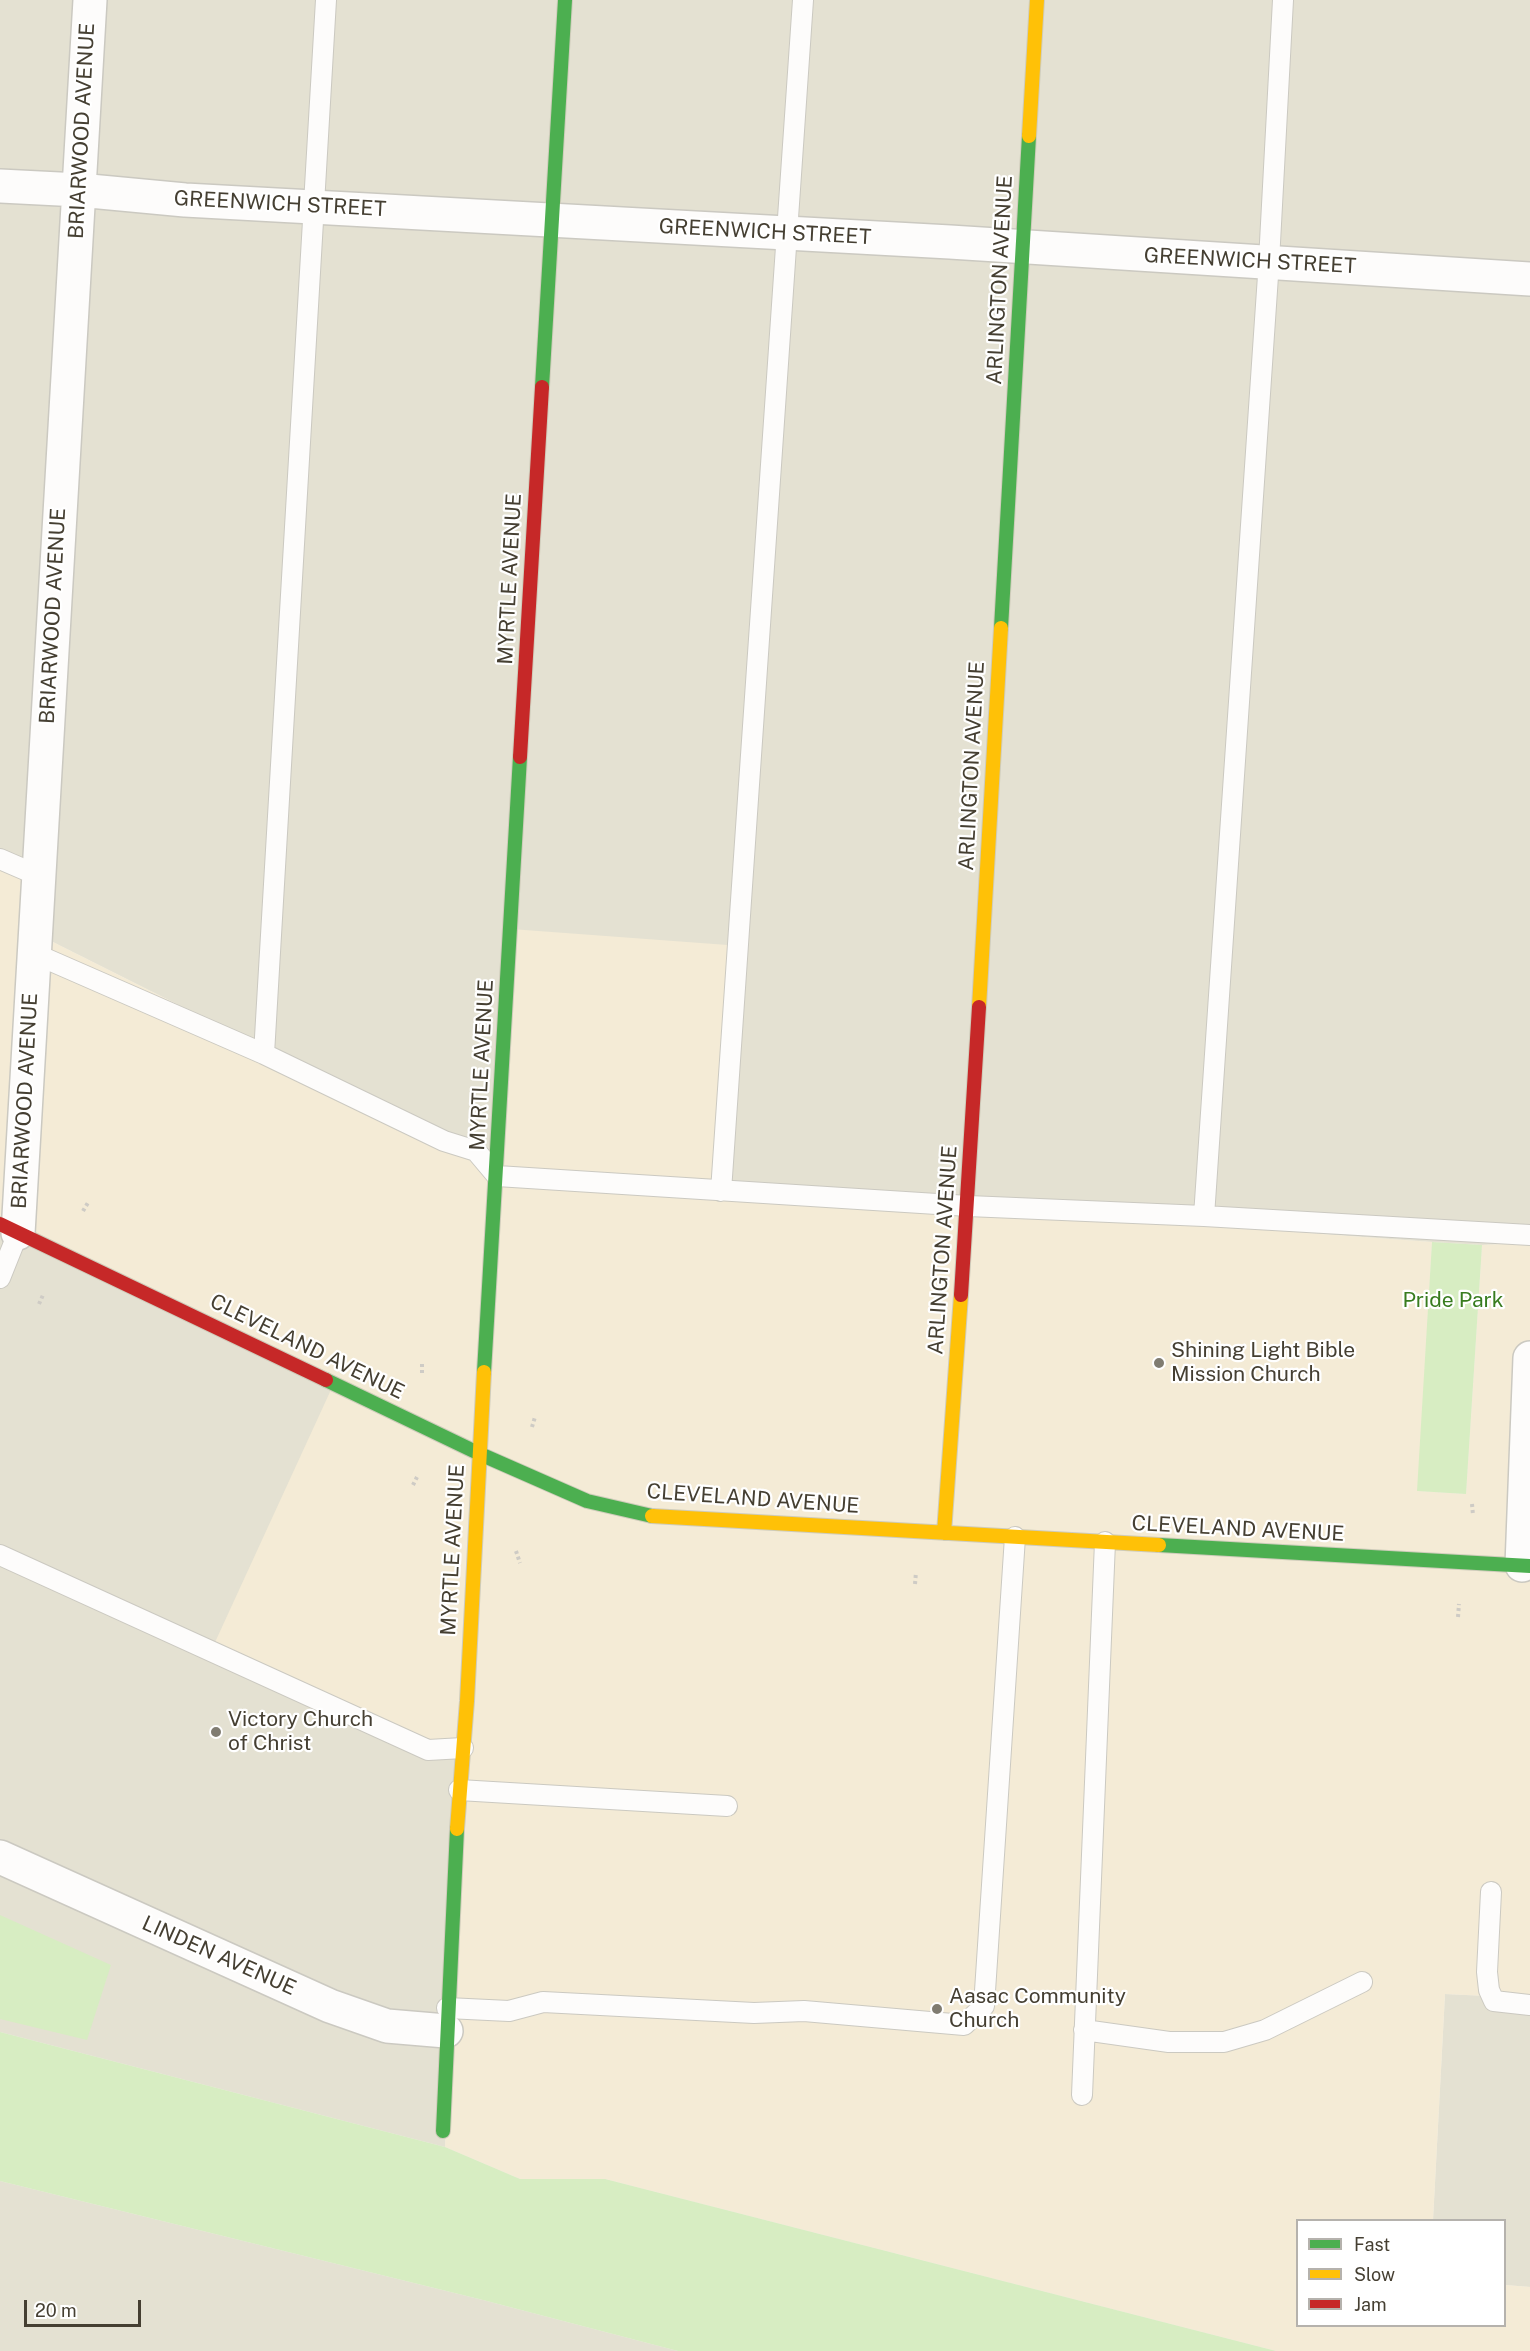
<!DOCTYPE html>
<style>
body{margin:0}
#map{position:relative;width:1530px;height:2351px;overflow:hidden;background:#efede5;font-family:"Public Sans",sans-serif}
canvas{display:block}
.legend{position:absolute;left:1296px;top:2219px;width:210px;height:108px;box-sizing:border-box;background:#fff;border:2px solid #b5b2ad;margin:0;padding:8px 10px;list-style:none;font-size:18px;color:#453f32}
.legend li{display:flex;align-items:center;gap:12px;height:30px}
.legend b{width:30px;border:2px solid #b5b2ad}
.scale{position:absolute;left:24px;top:2300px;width:117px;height:27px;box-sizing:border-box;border:3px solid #453f32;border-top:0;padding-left:8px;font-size:18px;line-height:21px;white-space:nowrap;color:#453f32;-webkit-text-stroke:4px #fff;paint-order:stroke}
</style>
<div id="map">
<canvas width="1530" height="2351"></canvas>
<ul class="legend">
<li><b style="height:8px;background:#4caf50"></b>Fast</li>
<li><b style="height:8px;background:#ffc107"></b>Slow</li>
<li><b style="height:8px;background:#c62828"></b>Jam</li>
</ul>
<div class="scale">20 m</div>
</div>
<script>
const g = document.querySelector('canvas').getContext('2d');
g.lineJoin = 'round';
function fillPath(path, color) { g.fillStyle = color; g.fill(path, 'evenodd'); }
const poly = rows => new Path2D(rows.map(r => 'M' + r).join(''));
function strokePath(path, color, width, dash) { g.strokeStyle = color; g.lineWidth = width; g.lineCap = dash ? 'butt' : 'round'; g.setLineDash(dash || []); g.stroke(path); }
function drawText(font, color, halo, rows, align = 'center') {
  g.font = font + ' "Public Sans",sans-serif'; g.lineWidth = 4.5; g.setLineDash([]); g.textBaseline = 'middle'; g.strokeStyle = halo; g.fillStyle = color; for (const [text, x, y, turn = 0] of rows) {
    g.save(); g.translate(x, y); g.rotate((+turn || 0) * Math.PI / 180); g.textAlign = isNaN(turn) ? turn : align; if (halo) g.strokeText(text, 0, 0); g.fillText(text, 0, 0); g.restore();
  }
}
const residential = poly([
 [0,0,1530,0,1530,1243,1482,1245,1432,1242,725,1191,496,1164,37,934,0,861],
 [0,1226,335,1381,462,1756,445,2147,0,2032],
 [1445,1994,1530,1998,1530,2287,1505,2285,1504,2220,1433,2220],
 [0,2181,483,2300,678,2351,0,2351]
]);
const commercial = poly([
 [0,861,41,881,37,934,495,1164,511,929,741,946,725,1191,1432,1242,1418,1491,1466,1494,1482,1245,1530,1243,1530,1998,1445,1994,1433,2220,1298,2220,1298,2326,1504,2326,1505,2285,1530,2287,1530,2351,1276,2351,605,2179,520,2179,445,2147,462,1757,211,1651,335,1381,0,1226]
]);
const green = poly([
 [1432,1242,1482,1245,1466,1494,1417,1491],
 [0,1915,111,1965,87,2040,0,2019],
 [0,2032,445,2147,520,2179,605,2179,1276,2351,678,2351,483,2300,0,2181]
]);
const path = poly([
 [83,1211,89,1201],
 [39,1304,43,1295],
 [422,1364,422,1374],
 [532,1427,535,1417],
 [413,1485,417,1477],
 [1472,1504,1473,1515],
 [516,1551,520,1563],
 [915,1584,916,1572],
 [1458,1617,1459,1604]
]);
const lane = poly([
 [0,859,37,875],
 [33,953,264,1054,444,1141,476,1151,497,1176,968,1206,1204,1216,1530,1235],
 [264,1054,326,0],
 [721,1191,803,0],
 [1204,1216,1269,261,1283,0],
 [0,1278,18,1233],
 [0,1555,428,1750,463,1748],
 [459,1790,727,1806],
 [1491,1892,1487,1972,1489,1990,1494,2001,1530,2005],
 [447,2008,509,2011,543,2002,754,2013,804,2011,964,2025,984,2006,1015,1537],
 [1084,2030,1169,2042,1224,2042,1265,2030,1362,1982],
 [1082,2095,1105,1542]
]);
const street = poly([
 [0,186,79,190,185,200,950,242,1530,279],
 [18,1233,90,0],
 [1522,1565,1530,1358],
 [0,1857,330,2006,387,2026,446,2031]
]);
const fast = poly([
 [542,387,565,0],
 [1001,628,1029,136],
 [484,1372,520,757],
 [326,1380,480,1454,587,1501,652,1516],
 [1159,1545,1530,1566],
 [443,2131,457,1829]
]);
const slow = poly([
 [1029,136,1037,0],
 [979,1007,1001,628],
 [652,1516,1159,1545],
 [944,1533,961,1295],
 [457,1829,467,1701,484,1372]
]);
const jam = poly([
 [520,757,542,387],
 [0,1224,326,1380],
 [961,1295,979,1007]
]);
const markers = [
 [1159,1363,6,"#807c71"],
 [216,1732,6,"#807c71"],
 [937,2009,6,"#807c71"]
];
const streetNames = [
 ["BRIARWOOD AVENUE",82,131,-87],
 ["GREENWICH STREET",280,204,3],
 ["GREENWICH STREET",765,232,3],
 ["GREENWICH STREET",1250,261,3],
 ["ARLINGTON AVENUE",1000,280,-87],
 ["MYRTLE AVENUE",510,579,-87],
 ["BRIARWOOD AVENUE",53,616,-87],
 ["ARLINGTON AVENUE",972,766,-87],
 ["MYRTLE AVENUE",482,1065,-87],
 ["BRIARWOOD AVENUE",25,1101,-87],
 ["ARLINGTON AVENUE",943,1250,-86],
 ["CLEVELAND AVENUE",307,1347,26],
 ["CLEVELAND AVENUE",753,1499,4],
 ["CLEVELAND AVENUE",1238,1529,3],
 ["MYRTLE AVENUE",453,1550,-87],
 ["LINDEN AVENUE",219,1956,24]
];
const parkNames = [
 ["Pride Park",1453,1301]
];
const poiNames = [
 ["Shining Light Bible",1171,1351],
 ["Mission Church",1171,1375],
 ["Victory Church",228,1720],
 ["of Christ",228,1744],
 ["Aasac Community",949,1997],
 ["Church",949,2021]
];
fillPath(residential, '#e4e1d2');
fillPath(commercial, '#f4ebd6');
fillPath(green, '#d7edc2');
strokePath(lane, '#cbc9c1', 22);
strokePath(street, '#cbc9c1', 36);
strokePath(fast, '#cfccbb', 16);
strokePath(slow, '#cfccbb', 16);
strokePath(jam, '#cfccbb', 16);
strokePath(path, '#cecbc5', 4, [3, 3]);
strokePath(lane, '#fdfcfb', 20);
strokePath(street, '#fdfcfb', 33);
strokePath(fast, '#4caf50', 14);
strokePath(slow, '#ffc107', 14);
strokePath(jam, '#c62828', 14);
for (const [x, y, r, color] of markers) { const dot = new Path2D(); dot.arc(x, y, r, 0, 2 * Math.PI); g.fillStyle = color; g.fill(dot); strokePath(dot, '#fff', 2); }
drawText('21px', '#453f32', '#fff', streetNames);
drawText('21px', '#387c1f', '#fff', parkNames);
drawText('21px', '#453f32', '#fff', poiNames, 'left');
</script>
